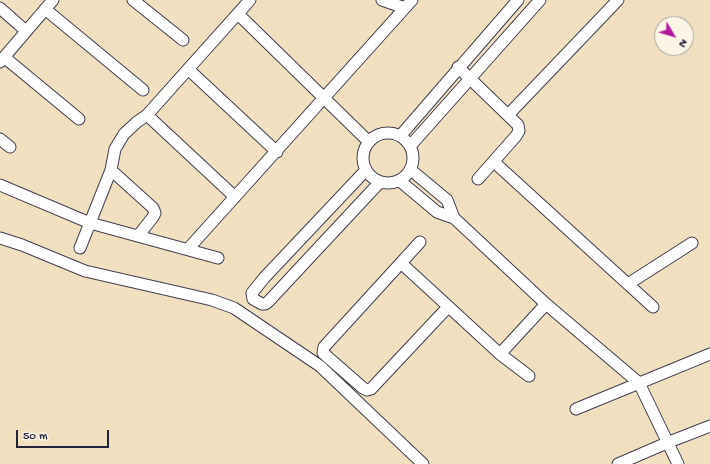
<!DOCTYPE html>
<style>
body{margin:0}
#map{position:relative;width:710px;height:464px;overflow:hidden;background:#f0e0bf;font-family:"Gochi Hand",sans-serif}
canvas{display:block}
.north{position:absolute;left:654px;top:16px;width:40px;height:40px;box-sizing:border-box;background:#fcf5e5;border:1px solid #a5a1a1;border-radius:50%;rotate:128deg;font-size:11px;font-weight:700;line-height:16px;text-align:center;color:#22223b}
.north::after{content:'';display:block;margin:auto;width:14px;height:18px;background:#b5179e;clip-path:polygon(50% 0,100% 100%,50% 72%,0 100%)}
.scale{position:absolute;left:16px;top:430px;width:93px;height:18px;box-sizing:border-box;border:2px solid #22223b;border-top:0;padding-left:5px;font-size:12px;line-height:14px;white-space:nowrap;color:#22223b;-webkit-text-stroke:3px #fcf5e5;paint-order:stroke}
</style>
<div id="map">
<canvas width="710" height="464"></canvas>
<div class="north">N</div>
<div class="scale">50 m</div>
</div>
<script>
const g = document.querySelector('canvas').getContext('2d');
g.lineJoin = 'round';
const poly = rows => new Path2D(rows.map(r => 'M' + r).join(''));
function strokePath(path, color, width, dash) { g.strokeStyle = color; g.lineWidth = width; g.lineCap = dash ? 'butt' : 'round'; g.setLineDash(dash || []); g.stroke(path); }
const street = poly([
 [133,0,183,40],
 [382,0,405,8],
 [0,8,26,31],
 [45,9,143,90],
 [238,14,368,141],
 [4,57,79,119],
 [0,62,53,0],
 [458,67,518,125,519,131,516,136,478,179],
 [188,69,277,152],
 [147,115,235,197],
 [508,115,618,0],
 '363 158a25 25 0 1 1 50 0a25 25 0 1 1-50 0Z',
 [401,135,518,0],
 [0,139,10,147],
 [411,145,540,0],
 [494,162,653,307],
 [111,170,153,208,155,213,153,217,138,236],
 [366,170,264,278,252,293,253,299,262,304,265,304,268,302,380,182],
 [411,170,447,200,454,218],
 [400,181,437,212,454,218,546,304,639,383,678,464],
 [0,185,90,223,218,258],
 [0,238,22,245,85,271,212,300,234,308,320,366,423,464],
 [420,242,324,347,323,353,363,388,367,390,371,389,448,307],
 [80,248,111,170,115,149,124,134,137,122,147,115,250,0],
 [188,249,412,0],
 [401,263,500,354,529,376],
 [628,284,692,243],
 [500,354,546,304],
 [576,409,710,354],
 [618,464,669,442,710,426]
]);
strokePath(street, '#413e4f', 13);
strokePath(street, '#fff', 11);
</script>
